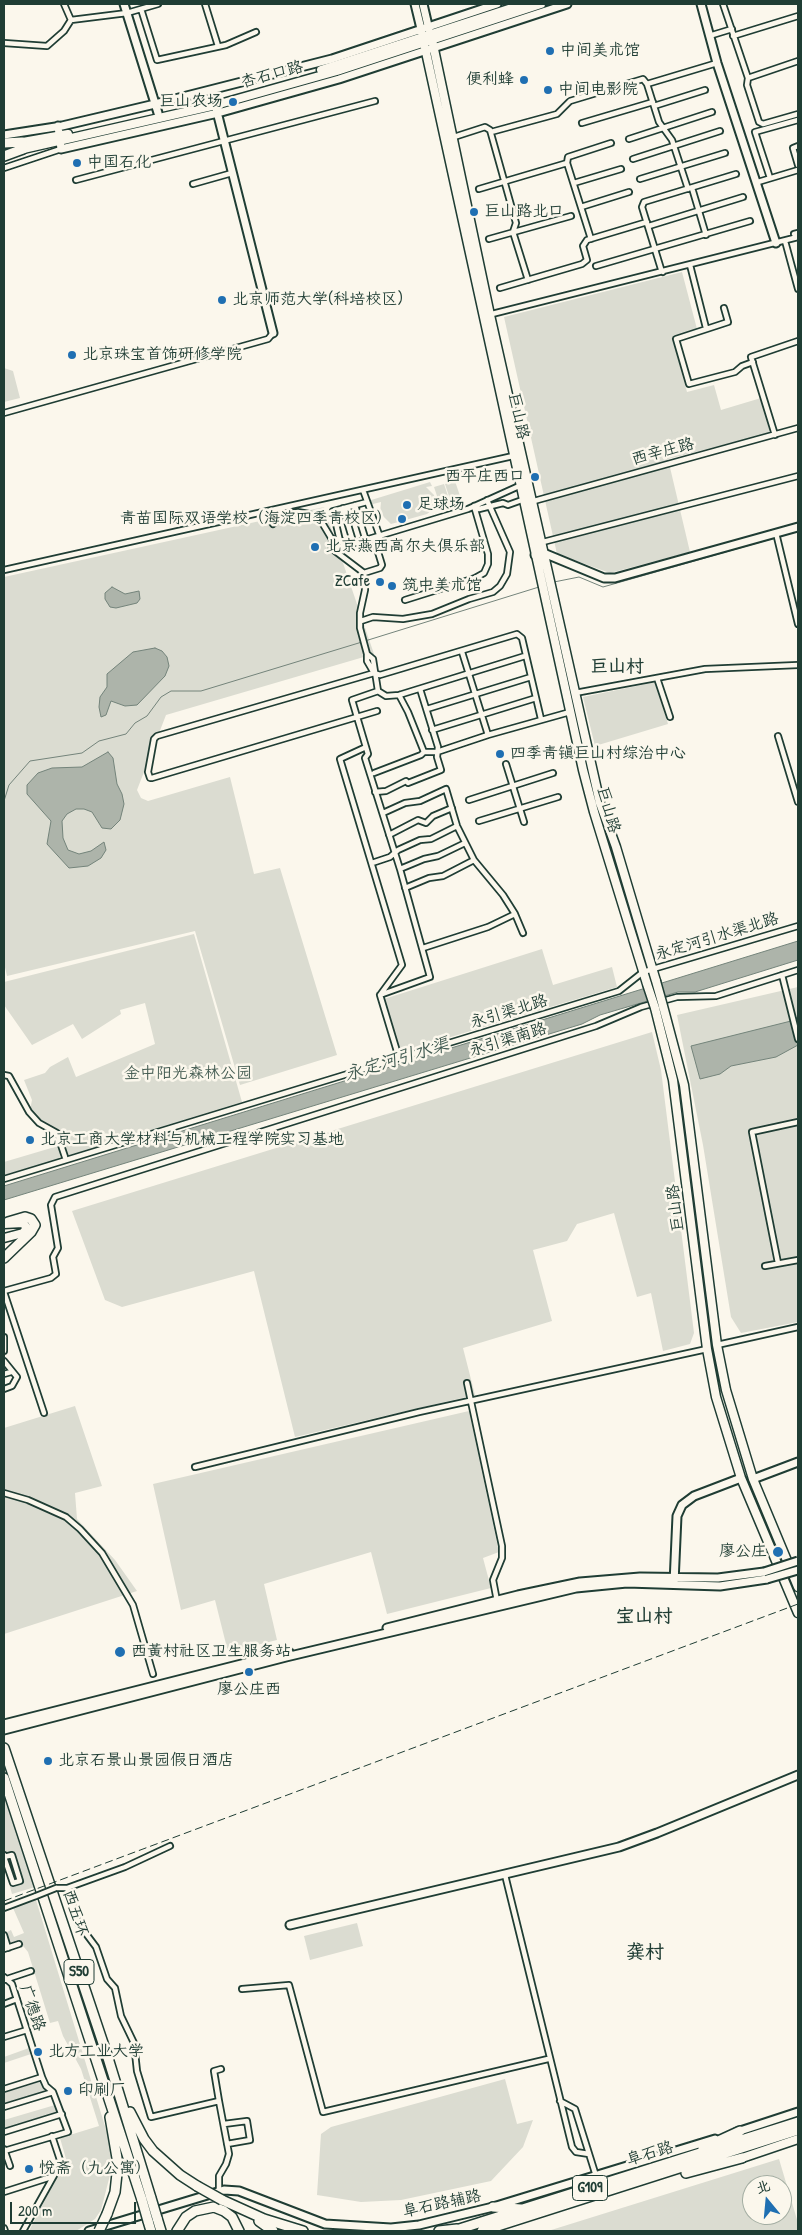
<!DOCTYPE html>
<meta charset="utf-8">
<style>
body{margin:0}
#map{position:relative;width:802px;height:2235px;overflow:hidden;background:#fbf7ec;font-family:"Patrick Hand","LXGW WenKai TC",sans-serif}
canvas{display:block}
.frame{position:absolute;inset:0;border:5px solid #1f3d34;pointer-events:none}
.north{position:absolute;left:742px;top:2175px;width:50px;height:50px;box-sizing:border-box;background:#fbf7ec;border:1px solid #a3ada2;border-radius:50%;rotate:343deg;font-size:14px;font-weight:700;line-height:20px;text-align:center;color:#1f3d34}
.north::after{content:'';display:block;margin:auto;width:18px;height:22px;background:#1f6fb2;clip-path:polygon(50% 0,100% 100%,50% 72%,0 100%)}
.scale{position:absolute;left:10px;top:2202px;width:126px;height:22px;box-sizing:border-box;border:2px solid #1f3d34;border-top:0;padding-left:6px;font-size:15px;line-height:18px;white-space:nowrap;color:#1f3d34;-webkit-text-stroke:4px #fbf7ec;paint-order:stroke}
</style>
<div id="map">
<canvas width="802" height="2235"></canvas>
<div class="frame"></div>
<div class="north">北</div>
<div class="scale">200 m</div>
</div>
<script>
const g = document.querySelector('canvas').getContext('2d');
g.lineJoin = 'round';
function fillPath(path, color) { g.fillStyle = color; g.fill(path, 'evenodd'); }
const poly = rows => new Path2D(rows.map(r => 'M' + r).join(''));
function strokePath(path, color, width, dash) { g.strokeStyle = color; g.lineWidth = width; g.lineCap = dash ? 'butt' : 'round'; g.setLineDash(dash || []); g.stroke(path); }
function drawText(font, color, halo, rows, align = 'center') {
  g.font = font + ' "Patrick Hand","LXGW WenKai TC",sans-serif'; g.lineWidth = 5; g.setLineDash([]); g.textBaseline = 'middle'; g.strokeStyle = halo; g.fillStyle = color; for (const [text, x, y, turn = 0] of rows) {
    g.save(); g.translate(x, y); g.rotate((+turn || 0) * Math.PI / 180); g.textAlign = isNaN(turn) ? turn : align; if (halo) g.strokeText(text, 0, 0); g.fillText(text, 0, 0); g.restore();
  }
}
const green = poly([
 [682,272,697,329,672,337,687,392,714,385,721,410,761,398,770,433,668,459,690,552,610,573,557,554,504,317],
 [4,368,13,371,20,398,4,402],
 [455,481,462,502,452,505,445,484],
 [430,482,432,486,426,487,434,495,435,503,432,510,427,514,391,524,380,513,381,502,369,505,368,501],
 [444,484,451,505,441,508,434,487],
 [324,507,374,654,166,715,137,790,141,798,148,801,230,777,254,874,280,868,337,1055,240,1085,195,931,7,976,4,963,4,577],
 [656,682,668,724,595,746,583,697],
 [194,934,242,1102,66,1156,58,1130,41,1122,30,1110,32,1100,24,1080,45,1073,50,1067,68,1057,76,1077,155,1044,145,1003,120,1010,121,1014,82,1039,73,1024,32,1045,4,1005,4,982],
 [542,949,553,985,612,967,617,987,401,1052,384,999],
 [798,987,798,1322,741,1333,731,1317,703,1145,677,1015],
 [652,1032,661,1070,694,1333,690,1344,663,1351,651,1293,637,1297,614,1213,577,1224,567,1241,533,1250,552,1321,463,1348,475,1395,295,1437,254,1271,122,1307,105,1300,72,1211],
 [58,1146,61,1154,59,1159,4,1175,4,1162],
 [75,1406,102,1486,75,1493,77,1519,115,1560,137,1591,4,1634,4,1428],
 [469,1411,499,1552,483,1558,491,1588,387,1614,371,1552,264,1584,277,1640,228,1652,215,1600,181,1610,153,1484],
 [4,1783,35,1887,12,1894,4,1866],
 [36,1900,111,2146,110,2175,101,2210,95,2219,76,2231,29,2231,66,2159,60,2138,99,2126,81,2069,63,2036,58,2021,50,2023,28,1952,20,1942,9,1945,5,1933,11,1930,14,1937,24,1933,13,1908],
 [357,1923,363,1946,310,1960,304,1936],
 [29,2048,31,2054,4,2063,4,2057],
 [505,2079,517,2124,533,2120,523,2147,491,2181,401,2200,361,2202,317,2195,321,2134,331,2127],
 [42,2081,45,2091,4,2104,4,2093],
 [55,2105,59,2112,4,2129,4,2120],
 [779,2159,798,2223,798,2231,548,2231],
 [752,2185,782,2185,782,2215,752,2215]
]);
const water = poly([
 [112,587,125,594,139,591,140,599,137,603,116,608,110,607,105,599,105,593,112,587],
 [155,648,162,651,167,657,169,666,165,676,137,705,125,706,111,701,106,715,101,717,99,707,100,697,107,687,107,674,133,652,155,648],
 [108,752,113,758,117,784,122,794,124,804,120,820,111,829,102,828,92,812,84,809,76,809,67,814,62,821,63,838,68,850,79,854,91,851,104,842,106,850,101,858,88,866,69,868,47,844,51,821,27,794,27,785,38,773,52,768,82,767,108,752],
 [798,941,798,960,695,992,678,992,600,1015,582,1024,4,1200,4,1186,798,941],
 [798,1017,798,1045,776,1057,731,1066,720,1074,700,1079,691,1046,791,1021,798,1017]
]);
const stream = poly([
 [779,537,798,531],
 [554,582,579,577,603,587,775,538],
 [365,641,539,587],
 [4,801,9,785,30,761,82,753,99,741,126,734,135,723,147,716,161,697,171,691,201,691,362,642]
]);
const street = poly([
 [64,4,71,20],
 [205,4,218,46],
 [723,4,748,78,747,85,759,122,763,124,798,114],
 [141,9,157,60,226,45,256,32],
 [71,20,127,13,158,4],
 [709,36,732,29],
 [733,36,798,16],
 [4,43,47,46,64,31,71,20],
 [748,78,798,61],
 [647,84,717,63],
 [654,106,705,90],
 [582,123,653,102],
 [491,132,557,114,570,101,643,79,647,84,659,122,672,140,688,189],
 [454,137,485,127,490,130,516,223,513,232,528,280],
 [629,139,712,112],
 [798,146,793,148,798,165],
 [633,159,720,131],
 [4,168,61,149],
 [770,178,755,132,798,120],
 [640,179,725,153],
 [76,180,375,101],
 [758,182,798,170],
 [574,183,621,169],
 [193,184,232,173],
 [692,188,706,235],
 [479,189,567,163],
 [581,207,629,192],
 [649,226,743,197],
 [794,234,798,233],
 [489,239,571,216],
 [591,239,567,163,568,157,611,143],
 [785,241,798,289],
 [690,265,706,328],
 [596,266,750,221],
 [663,272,661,269,642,207,644,202,736,174],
 [500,288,582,264,587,260,583,246,587,240,647,222],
 [724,308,728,322,676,339,689,384,735,372,742,366,753,362],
 [488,315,798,237],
 [4,413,268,339,273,333],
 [775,435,751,357,798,341],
 [363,490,380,537],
 [534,501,798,428],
 [355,505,366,541],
 [474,506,479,509,503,503,508,505,522,500],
 [343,508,352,538],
 [273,524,284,514,298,512,309,514,321,521,333,541],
 [776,533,798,624],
 '331 545a6 6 0 1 1 12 0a6 6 0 1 1-12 0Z',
 [340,541,333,511,367,502],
 [543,542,798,476],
 [342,547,468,509,519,486],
 [335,551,364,573,365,590,360,613,360,628,367,654],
 [4,570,513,456],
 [364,573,380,568,382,565,374,539],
 [405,600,475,578,484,573,488,564,488,554,474,506],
 [361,621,373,617,403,619,432,614,469,599,493,592,500,586,507,574,510,552,487,500],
 [462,652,488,735],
 [374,673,367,661,367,654,373,659,378,691,386,696,399,695,525,656],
 [657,678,670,717],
 [378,691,352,700,368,754,365,758,400,869,430,977,380,995],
 [575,693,705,669,798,665],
 [427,709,531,677],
 [377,711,152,778,150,778,148,772,154,739,157,736,374,673,380,675,517,634,522,638,541,719],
 [432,730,536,698],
 [778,736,798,802],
 [366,747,340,759,402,965,380,995,399,1058],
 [424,752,437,752,488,735,570,712],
 [506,764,524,822],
 [374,773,421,755,424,752,408,712,399,695],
 [375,792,386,791,406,781,408,783,441,770,437,757,438,747,420,689],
 [469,800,553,773],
 [383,813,405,803,420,801,446,789,457,826,474,860,503,895,515,914,523,933],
 [479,821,558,797],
 [389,835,418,820,426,823,433,816,452,808],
 [372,863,390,857,398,850,420,840,431,839,457,826],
 [400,869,424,859,438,856,465,843],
 [405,888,429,878,443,876,474,860],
 [423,948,488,927,515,914],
 [782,975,798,1039],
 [4,1075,9,1076,29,1112,39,1123,57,1133,65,1157],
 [4,1179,619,991,643,972,798,926],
 [778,1263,752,1132,798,1122],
 [765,1266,798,1260],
 [4,1291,51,1278,56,1274,53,1257,58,1248,51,1205,55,1197,596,1026,641,1007,677,997,716,996,798,970],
 [4,1292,44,1413],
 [4,1337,4,1351],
 [717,1345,798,1327],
 [4,1361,17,1377,12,1386,4,1389],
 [4,1374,11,1372],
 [467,1383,502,1546,502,1558,493,1580,497,1601],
 [195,1467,419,1412,707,1349],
 [4,1493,28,1500,66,1517,80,1529,102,1553,133,1605,153,1674],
 [4,1855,4,1857,13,1883,20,1881,12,1855,4,1857],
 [505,1875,572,2147,576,2152,589,2154],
 [56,1888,67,1888,78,1923,96,1947,107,1979,115,1988,121,2016,134,2043,137,2071,151,2117,219,2101,229,2154,226,2164,219,2176,219,2191],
 [67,1888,125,1867,170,1846],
 [4,1908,36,1896],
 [4,1935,8,1948],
 [4,1949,19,1944],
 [4,1977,12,1984,42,2077,46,2086,53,2092,68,2132,4,2151],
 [4,1980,31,1971],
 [242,1989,289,1985,323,2112,548,2059],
 [4,2004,17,1999],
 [4,2037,27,2030],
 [4,2089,42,2077],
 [219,2101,214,2071,221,2069],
 [560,2101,575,2109,596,2176],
 [4,2107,53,2092],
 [224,2124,247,2121,250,2140,227,2144],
 [4,2132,62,2114],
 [4,2149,10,2166],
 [4,2192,51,2177],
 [4,2228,5,2231],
 [23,2231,61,2163,52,2136]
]);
const secondary = poly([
 [124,4,158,113],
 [415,4,422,33],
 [423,4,429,30],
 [701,4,717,63,776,243],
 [214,100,273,333],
 [58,126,61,149,218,113,339,79,567,4],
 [4,135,62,126,155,104,332,59,497,4],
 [535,555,546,554,604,578,615,578,798,527],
 [753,1479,798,1462],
 [674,1583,677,1516,682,1505,694,1496,741,1478],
 [387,1628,518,1595,580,1582,640,1577,718,1578,764,1572],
 [4,1724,289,1652],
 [4,1730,286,1657,576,1588,627,1583,720,1586,767,1579],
 [290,1925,619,1847,657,1833,798,1775],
 [737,2132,798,2112],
 [89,2231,224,2190,239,2191,325,2224,391,2228,419,2225,493,2207,715,2139]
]);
const primary = poly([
 [431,35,490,315,600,803,616,847,656,981],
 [424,43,583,770,594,812,647,984],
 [321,70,524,4],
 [17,143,68,134],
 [19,150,216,105,337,71,541,4],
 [663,1006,684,1085,717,1345,726,1390,753,1479,798,1587],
 [655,1008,673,1080,707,1349,716,1397,741,1478,798,1613],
 [4,1224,23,1223,27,1228,23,1233,4,1238],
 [742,2158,798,2139]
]);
const highway = poly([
 [4,143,22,142],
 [4,156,23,149],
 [4,1258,31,1232,35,1225,31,1219,25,1217,8,1222],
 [4,1748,108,2058,151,2198],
 [4,1778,142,2200],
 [130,2112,144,2139,153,2151,180,2175,197,2186],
 [703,2148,740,2131],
 [686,2173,742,2158],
 [222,2200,264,2219,303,2231],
 [493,2207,521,2209],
 [107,2214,115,2192,118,2164,110,2117],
 [157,2218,161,2231],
 [148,2221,151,2231],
 [259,2221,273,2231],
 [177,2231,186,2217,195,2211,214,2207,224,2211,232,2217,239,2231],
 [439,2231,457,2229],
 [453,2231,798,2122],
 [482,2231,798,2130]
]);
const rail = poly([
 [4,1901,798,1604]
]);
const streetBridge = poly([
 [36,1896,56,1888]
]);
const secondaryBridge = poly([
 [764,1572,798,1561],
 [767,1579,798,1570]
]);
const primaryBridge = poly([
 [656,981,663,1006],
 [647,984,655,1008]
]);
const highwayBridge = poly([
 [197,2186,222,2200],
 [151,2198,157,2218],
 [142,2200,148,2221],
 [99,2231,107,2214]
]);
const markers = [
 [550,51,5,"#1f6fb2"],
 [524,80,5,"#1f6fb2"],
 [548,90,5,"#1f6fb2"],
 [233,102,5,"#1f6fb2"],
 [77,163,5,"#1f6fb2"],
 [474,212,5,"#1f6fb2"],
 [222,300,5,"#1f6fb2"],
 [72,355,5,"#1f6fb2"],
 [535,477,5,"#1f6fb2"],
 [407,505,5,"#1f6fb2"],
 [402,519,5,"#1f6fb2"],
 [315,547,5,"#1f6fb2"],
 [380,582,5,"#1f6fb2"],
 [392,586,5,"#1f6fb2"],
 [500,754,5,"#1f6fb2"],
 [30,1140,5,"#1f6fb2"],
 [778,1552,6,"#1f6fb2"],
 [120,1652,6,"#1f6fb2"],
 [249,1672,5,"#1f6fb2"],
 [48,1761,5,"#1f6fb2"],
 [38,2052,5,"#1f6fb2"],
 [68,2091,5,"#1f6fb2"],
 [29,2169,5,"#1f6fb2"]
];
const shields = [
 [79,1972,30],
 [590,2188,35]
];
const shieldNames = [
 ["S50",79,1972],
 ["G109",590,2188]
];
const poiNames = [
 ["中间美术馆",560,51],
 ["便利蜂",514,80,"right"],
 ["中间电影院",558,90],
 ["巨山农场",223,102,"right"],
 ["中国石化",87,163],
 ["巨山路北口",484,212],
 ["北京师范大学(科培校区)",232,300],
 ["北京珠宝首饰研修学院",82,355],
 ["西平庄西口",525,477,"right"],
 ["足球场",417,505],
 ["青苗国际双语学校（海淀四季青校区）",392,519,"right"],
 ["北京燕西高尔夫俱乐部",325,547],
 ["ZCafe",370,582,"right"],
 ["筑中美术馆",402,586],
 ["四季青镇巨山村综治中心",510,754],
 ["北京工商大学材料与机械工程学院实习基地",40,1140],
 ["廖公庄",767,1552,"right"],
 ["西黄村社区卫生服务站",131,1652],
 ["廖公庄西",249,1690,"center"],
 ["北京石景山景园假日酒店",58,1761],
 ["北方工业大学",48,2052],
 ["印刷厂",78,2091],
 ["悦斋（九公寓）",39,2169]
];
const streetNames = [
 ["杏石口路",272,75,-15],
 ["巨山路",518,416,78],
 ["西辛庄路",663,452,-15],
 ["巨山路",608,810,74],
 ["永定河引水渠北路",717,937,-17],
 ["永引渠北路",509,1012,-17],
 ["永引渠南路",508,1040,-17],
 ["巨山路",676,1208,-97],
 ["西五环",75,1913,71],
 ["广德路",32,2008,71],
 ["阜石路",650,2154,-17],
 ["阜石路辅路",442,2204,-12]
];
const parkNames = [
 ["金中阳光森林公园",188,1074]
];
const neighbourhoodNames = [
 ["巨山村",617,667]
];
const waterNames = [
 ["永定河引水渠",397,1060,-17]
];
const quarterNames = [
 ["宝山村",644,1617],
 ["龚村",645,1953]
];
fillPath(green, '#dbdcd1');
fillPath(water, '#adb4aa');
strokePath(water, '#74847b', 1);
strokePath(stream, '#74847b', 1);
strokePath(street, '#1f3d34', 8);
strokePath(secondary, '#1f3d34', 11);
strokePath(primary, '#1f3d34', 11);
strokePath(highway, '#1f3d34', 12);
strokePath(street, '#fbf7ec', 4.5);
strokePath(secondary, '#fbf7ec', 7);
strokePath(primary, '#fbf7ec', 8);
strokePath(highway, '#fbf7ec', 9);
strokePath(rail, '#1f3d34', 1, [8, 4]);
strokePath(streetBridge, '#1f3d34', 8, []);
strokePath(secondaryBridge, '#1f3d34', 11, []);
strokePath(primaryBridge, '#1f3d34', 11, []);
strokePath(highwayBridge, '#1f3d34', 12, []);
strokePath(streetBridge, '#fbf7ec', 4.5);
strokePath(secondaryBridge, '#fbf7ec', 7);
strokePath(primaryBridge, '#fbf7ec', 8);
strokePath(highwayBridge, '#fbf7ec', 9);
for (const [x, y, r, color] of markers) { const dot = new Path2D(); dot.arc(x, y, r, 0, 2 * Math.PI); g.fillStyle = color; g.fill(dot); strokePath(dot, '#fbf7ec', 2); }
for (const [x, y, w] of shields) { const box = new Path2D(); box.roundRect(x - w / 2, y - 12.5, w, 25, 4); g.fillStyle = '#fbf7ec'; g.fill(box); strokePath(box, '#1f3d34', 1); }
drawText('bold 15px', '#1f3d34', null, shieldNames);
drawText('16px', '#1f3d34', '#fbf7ec', poiNames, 'left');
drawText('16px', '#1f3d34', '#fbf7ec', streetNames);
drawText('16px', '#455d53', '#fbf7ec', parkNames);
drawText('bold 18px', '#1f3d34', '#fbf7ec', neighbourhoodNames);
drawText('italic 18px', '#425b52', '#fbf7ec', waterNames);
drawText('bold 19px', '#1f3d34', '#fbf7ec', quarterNames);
</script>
